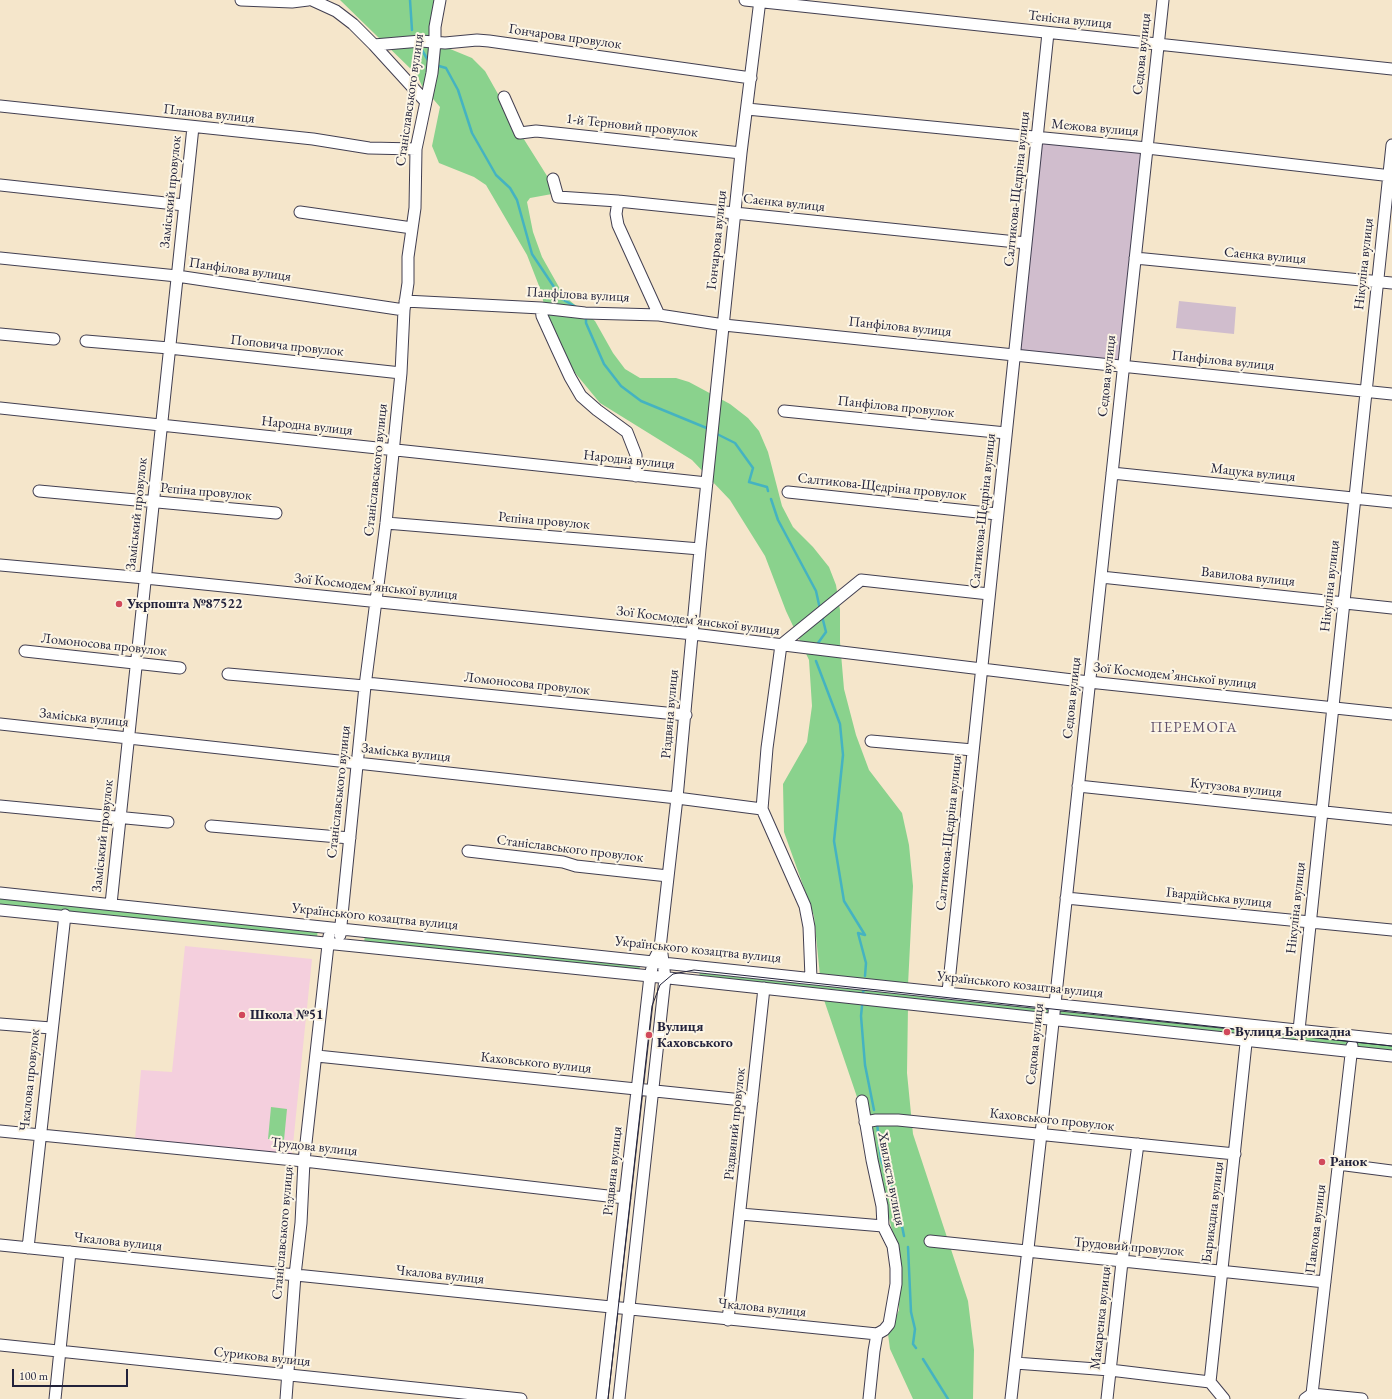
<!DOCTYPE html>
<meta charset="utf-8">
<style>
body{margin:0}
#map{position:relative;width:1392px;height:1399px;overflow:hidden;background:#f5e6cb;font-family:"EB Garamond",serif}
canvas{display:block}
.scale{position:absolute;left:12px;top:1369px;width:116px;height:18px;box-sizing:border-box;border:2px solid #22223b;border-top:0;padding-left:5px;font-size:12px;line-height:14px;white-space:nowrap;color:#22223b;-webkit-text-stroke:3px #fcf5e5;paint-order:stroke}
</style>
<div id="map">
<canvas width="1392" height="1399"></canvas>
<div class="scale">100 m</div>
</div>
<script>
const g = document.querySelector('canvas').getContext('2d');
g.lineJoin = 'round';
function fillPath(path, color) { g.fillStyle = color; g.fill(path, 'evenodd'); }
const poly = rows => new Path2D(rows.map(r => 'M' + r).join(''));
function strokePath(path, color, width, dash) { g.strokeStyle = color; g.lineWidth = width; g.lineCap = dash ? 'butt' : 'round'; g.setLineDash(dash || []); g.stroke(path); }
function drawText(font, color, halo, rows, align = 'center') {
  g.font = font + ' "EB Garamond",serif'; g.lineWidth = 4; g.setLineDash([]); g.textBaseline = 'middle'; g.strokeStyle = halo; g.fillStyle = color; for (const [text, x, y, turn = 0] of rows) {
    g.save(); g.translate(x, y); g.rotate((+turn || 0) * Math.PI / 180); g.textAlign = isNaN(turn) ? turn : align; if (halo) g.strokeText(text, 0, 0); g.fillText(text, 0, 0); g.restore();
  }
}
const built = poly([
 [185,946,312,959,292,1154,135,1139,141,1070,172,1072]
]);
const industrial = poly([
 [1041,141,1143,151,1121,362,1016,351],
 [1179,301,1236,307,1234,334,1176,328]
]);
const green = poly([
 [340,0,440,0,438,44,472,58,485,71,520,133,554,187,552,194,530,198,527,202,533,232,542,257,564,296,595,321,613,353,625,369,640,378,676,378,689,382,730,404,748,418,759,431,768,452,782,506,793,527,813,547,829,567,836,585,840,610,840,642,844,689,856,735,869,770,902,813,909,845,913,886,908,985,820,976,814,916,784,832,783,784,807,742,812,706,809,660,786,611,765,556,730,500,692,460,600,403,571,368,547,319,541,291,527,255,486,185,474,177,439,163,432,146,440,107,422,86,417,75],
 [0,896,318,928,317,938,0,905],
 [365,933,641,961,639,972,364,944],
 [700,968,1052,1006,1050,1017,699,979],
 [823,997,908,1006,907,1073,913,1134,968,1301,974,1350,973,1399,913,1399,890,1349,888,1334,899,1310,899,1257,883,1195,871,1128,857,1097],
 [1056,1006,1246,1026,1244,1038,1055,1018],
 [1250,1027,1297,1032,1295,1044,1249,1039],
 [1301,1032,1351,1038,1350,1049,1299,1044],
 [1355,1038,1392,1042,1392,1054,1354,1050],
 [271,1107,287,1109,284,1140,268,1139]
]);
const stream = poly([
 [410,0,412,30],
 [419,45,429,62],
 [439,66,446,68,458,90,472,133,496,175,510,188,517,200,532,254,562,299,576,307],
 [586,319,586,323,604,364,621,386,641,401,709,429],
 [715,433,735,443,753,468,749,482,767,487,768,491],
 [771,499,778,520,816,591,820,609],
 [818,643,826,632,822,616],
 [816,661,840,724,843,755,834,841,844,901,865,935,858,933,866,963,865,976],
 [863,992,864,990],
 [862,1006,861,1016,865,1065,874,1110],
 [877,1123,881,1159,899,1211,904,1236],
 [908,1247,911,1312,915,1329,913,1344,916,1348],
 [923,1359,948,1399]
]);
const minor = poly([
 [241,0,292,2,308,0],
 [312,0,336,11,353,24,374,45,426,102],
 [745,0,1392,69],
 [374,45,421,41,445,43,477,40,489,41,751,78],
 [504,97,520,133,536,131,565,134,741,153],
 [0,106,313,139,369,148,416,149],
 [747,109,1147,148,1392,176],
 [553,179,558,197,618,201,1026,243],
 [0,185,184,205],
 [618,201,616,214,618,225,659,315],
 [300,212,412,228],
 [0,258,177,276,404,310],
 [1135,258,1392,283],
 [405,301,541,308,585,313,659,315,724,325,1392,394],
 [541,308,542,316,557,349,570,377,581,396,597,410,627,432,636,455,636,476],
 [0,334,54,339],
 [86,341,169,348,401,373],
 [0,408,707,483],
 [784,411,1006,433],
 [1112,473,1392,502],
 [39,491,276,513],
 [788,492,997,514],
 [386,523,700,549],
 [0,565,145,578,693,634,1089,682,1392,714],
 [1101,577,1392,608],
 [781,645,767,748,762,809,805,906,809,927,811,978],
 [781,645,861,580,989,594],
 [25,651,180,668],
 [228,674,365,686],
 [366,683,686,715],
 [0,724,677,798,762,809],
 [871,741,973,750],
 [1078,786,1392,819],
 [0,806,168,822],
 [211,826,350,838],
 [468,851,563,862,576,866,668,876],
 [0,893,1392,1040],
 [1066,898,1392,930],
 [111,904,193,127],
 [0,910,650,976,1392,1056],
 [340,935,365,686,386,523,401,373,404,310,408,283,408,257,415,208,416,149,432,73,435,42,435,27,440,0],
 [948,992,1048,33],
 [0,1024,51,1028],
 [1299,1030,1392,145],
 [317,1056,752,1101],
 [862,1101,872,1160,882,1206,883,1226,893,1246,896,1268,896,1284,889,1324,884,1330,877,1334,874,1351,869,1399],
 [865,1122,876,1120,898,1120,1235,1154],
 [0,1131,304,1161,625,1198],
 [1338,1164,1392,1171],
 [740,1214,883,1226],
 [930,1241,1325,1282],
 [0,1245,877,1334],
 [28,1248,65,915],
 [728,1320,764,988],
 [0,1345,521,1399],
 [1015,1363,1110,1370,1210,1382],
 [1312,1394,1362,1399],
 [55,1399,70,1252],
 [286,1399,295,1275,301,1223,304,1161,329,936],
 [602,1399,650,976,654,960,660,948,677,798,700,549,741,153,760,0],
 [619,1399,665,978,662,954],
 [1011,1399,1041,1134,1163,0],
 [1107,1399,1122,1262,1138,1144],
 [1224,1399,1210,1382,1247,1034],
 [1305,1399,1312,1394,1352,1046]
]);
const tram = poly([
 [608,1399,652,1006,660,985,673,974,694,970,1392,1046]
]);
const markers = [
 [119,604,4,"#d1495b"],
 [242,1015,4,"#d1495b"],
 [1227,1032,4,"#d1495b"],
 [649,1035,4,"#d1495b"],
 [1322,1162,4,"#d1495b"]
];
const streetNames = [
 ["Тенісна вулиця",1070,20,6],
 ["Гончарова провулок",565,37,8],
 ["Сєдова вулиця",1142,54,-84],
 ["Станіславського вулиця",410,100,-82],
 ["Планова вулиця",209,114,6],
 ["1-й Терновий провулок",632,126,6],
 ["Межова вулиця",1095,128,5],
 ["Салтикова-Щедріна вулиця",1017,189,-84],
 ["Заміський провулок",171,192,-84],
 ["Саєнка вулиця",784,203,6],
 ["Гончарова вулиця",717,240,-84],
 ["Саєнка вулиця",1265,256,5],
 ["Нікуліна вулиця",1364,264,-84],
 ["Панфілова вулиця",240,270,8],
 ["Панфілова вулиця",578,295,3],
 ["Панфілова вулиця",900,327,6],
 ["Поповича провулок",287,346,6],
 ["Панфілова вулиця",1223,361,6],
 ["Сєдова вулиця",1107,376,-84],
 ["Панфілова провулок",896,407,6],
 ["Народна вулиця",307,426,6],
 ["Народна вулиця",629,460,6],
 ["Станіславського вулиця",376,470,-84],
 ["Мацука вулиця",1253,473,6],
 ["Салтикова-Щедріна провулок",882,487,6],
 ["Рєпіна провулок",206,492,5],
 ["Салтикова-Щедріна вулиця",983,511,-84],
 ["Заміський провулок",137,514,-84],
 ["Рєпіна провулок",544,521,5],
 ["Вавилова вулиця",1248,577,6],
 ["Нікуліна вулиця",1330,586,-84],
 ["Зої Космодем’янської вулиця",376,587,6],
 ["Зої Космодем’янської вулиця",698,621,7],
 ["Ломоносова провулок",104,645,6],
 ["Зої Космодем’янської вулиця",1175,676,6],
 ["Ломоносова провулок",527,684,6],
 ["Сєдова вулиця",1072,698,-84],
 ["Різдвяна вулиця",670,714,-85],
 ["Заміська вулиця",84,718,6],
 ["Заміська вулиця",406,753,6],
 ["Кутузова вулиця",1236,788,6],
 ["Станіславського вулиця",339,792,-84],
 ["Салтикова-Щедріна вулиця",949,833,-84],
 ["Заміський провулок",103,836,-84],
 ["Станіславського провулок",570,849,7],
 ["Гвардійська вулиця",1219,898,6],
 ["Нікуліна вулиця",1296,908,-84],
 ["Українського козацтва вулиця",375,917,6],
 ["Українського козацтва вулиця",698,950,6],
 ["Українського козацтва вулиця",1020,985,6],
 ["Сєдова вулиця",1035,1044,-84],
 ["Каховського вулиця",536,1063,6],
 ["Чкалова провулок",30,1080,-84],
 ["Каховського провулок",1052,1120,6],
 ["Різдвяний провулок",735,1124,-84],
 ["Трудова вулиця",314,1147,6],
 ["Різдвяна вулиця",613,1171,-84],
 ["Хвиляста вулиця",891,1179,79],
 ["Барикадна вулиця",1213,1212,-83],
 ["Павлова вулиця",1316,1229,-83],
 ["Станіславського вулиця",283,1233,-85],
 ["Чкалова вулиця",118,1242,6],
 ["Трудовий провулок",1129,1247,5],
 ["Чкалова вулиця",440,1275,6],
 ["Чкалова вулиця",762,1308,6],
 ["Макаренка вулиця",1101,1318,-84],
 ["Сурикова вулиця",262,1357,6]
];
const poiNames = [
 ["Укрпошта №87522",127,604],
 ["Школа №51",250,1015],
 ["Вулиця",657,1027],
 ["Каховського",657,1043],
 ["Вулиця Барикадна",1235,1032],
 ["Ранок",1330,1162]
];
const neighbourhoodNames = [
 ["ПЕРЕМОГА",1194,728]
];
fillPath(built, '#f4cfdd');
fillPath(industrial, '#d0bdcd');
fillPath(green, '#8ad28d');
strokePath(stream, '#45b3c1', 2.5);
strokePath(minor, '#423f51', 13);
strokePath(minor, '#fff', 11);
strokePath(tram, '#22223b', 1);
for (const [x, y, r, color] of markers) { const dot = new Path2D(); dot.arc(x, y, r, 0, 2 * Math.PI); g.fillStyle = color; g.fill(dot); strokePath(dot, '#fcf5e5', 1.5); }
drawText('14px', '#22223b', '#fcf5e5', streetNames);
drawText('bold 14px', '#22223b', '#fcf5e5', poiNames, 'left');
g.letterSpacing = '1px';
drawText('15px', '#60516b', '#fcf5e5', neighbourhoodNames);
g.letterSpacing = '0px';
</script>
